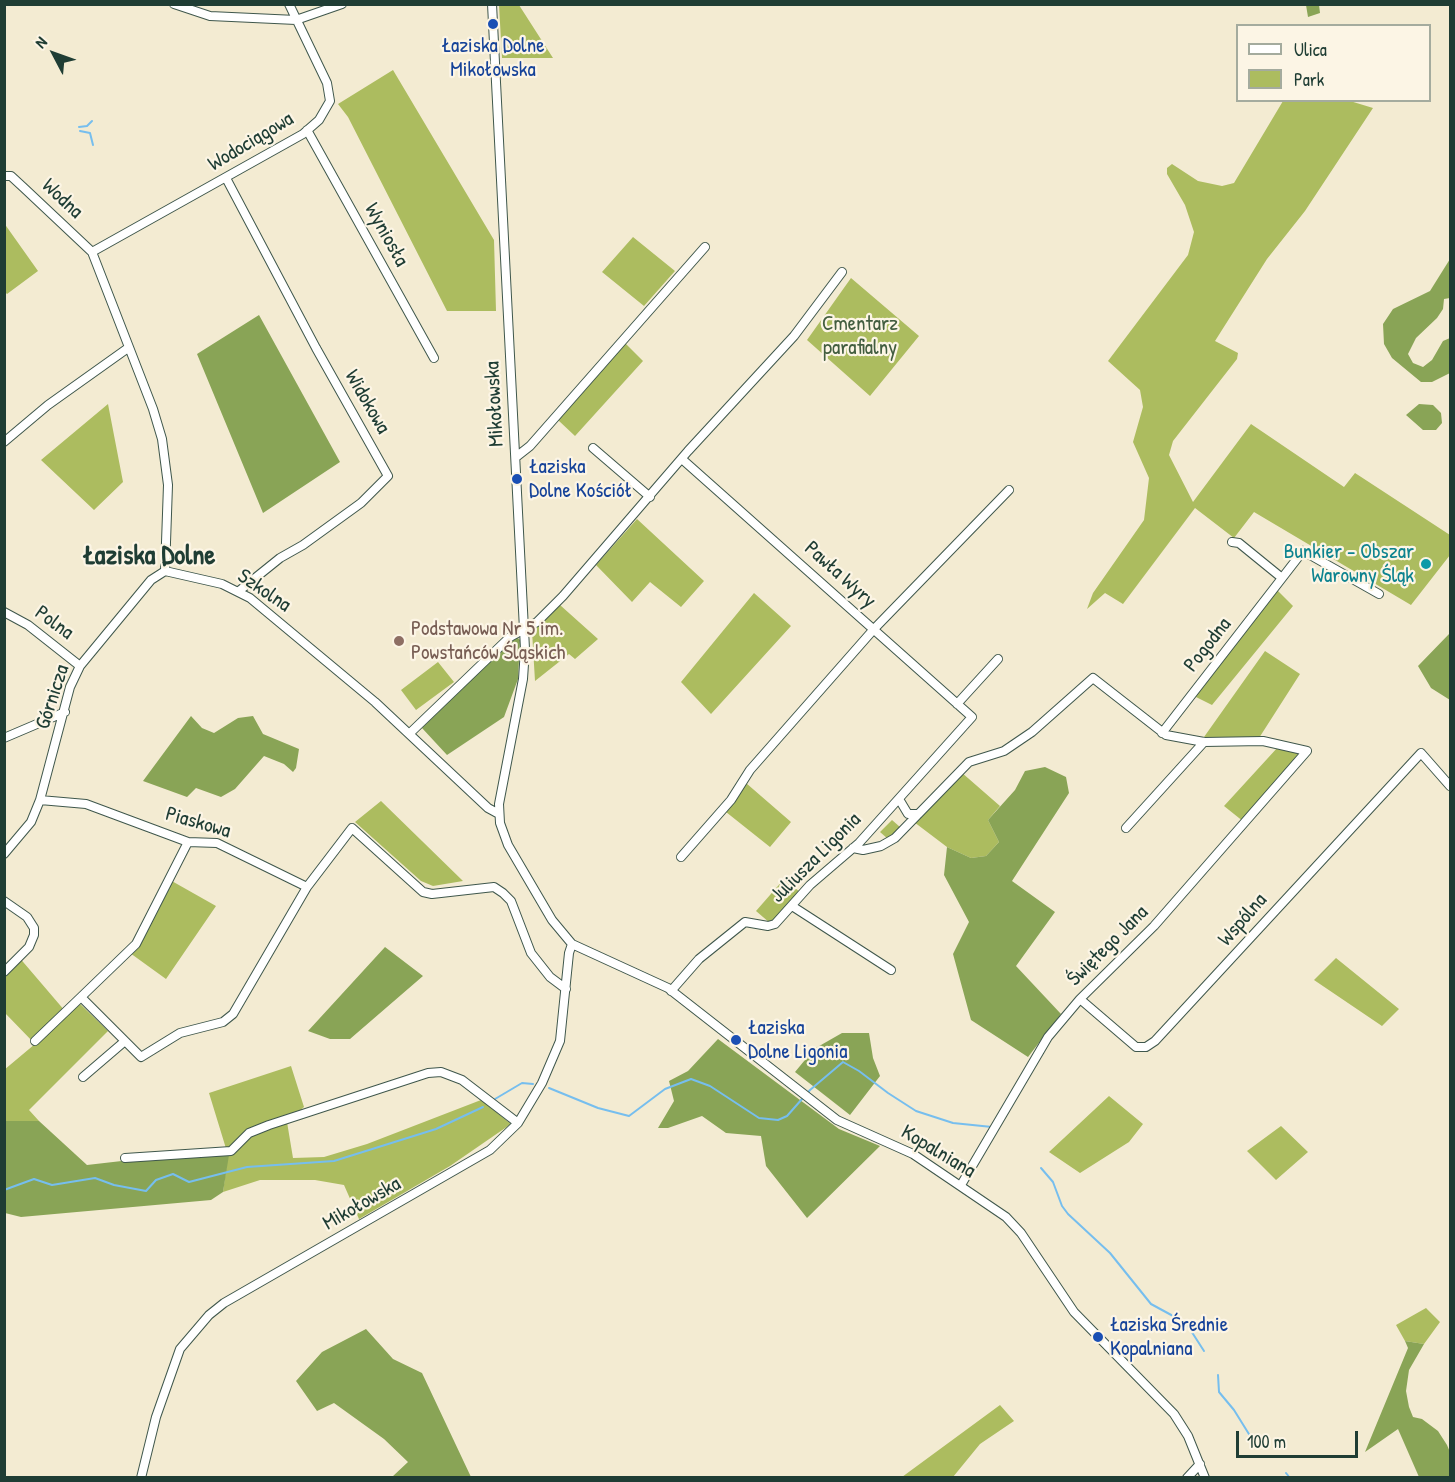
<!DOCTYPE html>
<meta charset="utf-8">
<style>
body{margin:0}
#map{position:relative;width:1455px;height:1482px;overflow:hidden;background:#f3ebd2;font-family:"Patrick Hand",sans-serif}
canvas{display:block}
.frame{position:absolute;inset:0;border:6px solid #1f3d34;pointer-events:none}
.legend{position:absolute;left:1236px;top:24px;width:195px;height:78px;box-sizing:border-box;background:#fcf5e5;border:2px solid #a4ab9e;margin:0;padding:8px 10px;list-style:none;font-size:18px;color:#1f3d34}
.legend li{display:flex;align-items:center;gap:12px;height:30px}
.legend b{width:30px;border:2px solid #a4ab9e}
.north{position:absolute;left:24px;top:24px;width:60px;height:60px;-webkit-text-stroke:4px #fcf5e5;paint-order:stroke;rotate:311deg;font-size:16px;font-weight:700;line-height:24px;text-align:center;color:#1f3d34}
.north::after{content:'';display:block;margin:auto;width:21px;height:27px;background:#1f3d34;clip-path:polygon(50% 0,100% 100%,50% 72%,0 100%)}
.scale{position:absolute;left:1236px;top:1431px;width:122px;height:27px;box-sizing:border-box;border:3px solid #1f3d34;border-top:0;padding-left:8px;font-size:18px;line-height:21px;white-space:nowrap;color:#1f3d34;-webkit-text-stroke:4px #fcf5e5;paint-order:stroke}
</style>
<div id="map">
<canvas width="1455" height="1482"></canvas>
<div class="frame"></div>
<ul class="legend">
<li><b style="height:8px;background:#fff"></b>Ulica</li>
<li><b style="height:16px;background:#acbc5f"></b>Park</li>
</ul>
<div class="north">N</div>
<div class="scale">100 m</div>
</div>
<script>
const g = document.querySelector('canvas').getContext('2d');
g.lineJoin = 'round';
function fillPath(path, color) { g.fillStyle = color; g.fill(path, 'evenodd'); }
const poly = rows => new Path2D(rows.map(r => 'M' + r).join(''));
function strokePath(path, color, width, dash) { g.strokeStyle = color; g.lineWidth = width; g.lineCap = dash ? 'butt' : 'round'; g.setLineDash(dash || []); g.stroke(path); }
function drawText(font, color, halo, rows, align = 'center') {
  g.font = font + ' "Patrick Hand",sans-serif'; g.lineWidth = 4.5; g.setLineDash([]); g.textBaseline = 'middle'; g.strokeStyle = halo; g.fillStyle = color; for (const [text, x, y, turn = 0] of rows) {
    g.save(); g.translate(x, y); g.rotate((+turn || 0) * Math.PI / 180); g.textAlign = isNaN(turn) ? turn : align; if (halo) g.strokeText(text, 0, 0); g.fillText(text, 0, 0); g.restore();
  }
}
const green = poly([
 [499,5,519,5,553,58,502,58],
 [393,70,494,240,496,311,447,311,348,117,338,104],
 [1283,101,1350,101,1373,108,1305,211,1267,259,1215,341,1238,353,1237,359,1173,441,1169,455,1193,502,1251,424,1344,487,1355,473,1450,535,1450,555,1411,605,1254,512,1234,538,1195,508,1123,604,1105,593,1087,609,1093,593,1144,520,1149,478,1133,442,1143,407,1140,390,1108,361,1188,255,1194,232,1185,205,1167,174,1167,168,1172,164,1198,181,1222,186,1234,183],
 [4,223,38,271,7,294,4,291],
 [633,237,675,271,644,306,602,272],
 [851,278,919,336,870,396,807,340],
 [625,343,643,361,575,436,558,420],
 [108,404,123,482,94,510,41,460],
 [637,519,704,581,681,607,650,582,632,602,596,565],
 [1277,590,1293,606,1212,705,1194,696],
 [754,593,791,626,711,714,681,682],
 [560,605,598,639,575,659,569,654,535,681,532,631],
 [1265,651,1300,674,1259,738,1233,741,1204,737],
 [438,662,454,682,416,710,401,690],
 [1278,747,1302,753,1244,822,1224,806],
 [961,772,1000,806,988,820,999,842,986,856,971,858,947,847,914,822],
 [746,783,791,822,770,847,726,812],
 [381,801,463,881,433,886,421,881,355,822],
 [892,820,900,827,888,839,880,832],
 [784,879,800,892,776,921,770,923,756,911],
 [170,880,216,906,166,979,130,953],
 [18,956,65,1011,77,1001,108,1031,29,1110,39,1121,5,1121,4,1070,35,1044,5,1013,5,970],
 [1336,958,1399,1009,1382,1026,1314,980],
 [291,1066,304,1107,287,1122,293,1158,324,1157,367,1144,481,1100,511,1124,450,1166,359,1219,344,1185,315,1180,260,1180,223,1192,228,1155,209,1093],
 [1109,1096,1143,1124,1129,1142,1080,1173,1049,1152],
 [1281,1126,1308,1152,1276,1180,1247,1151],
 [1426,1308,1440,1322,1424,1344,1405,1341,1396,1325],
 [1000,1405,1014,1421,980,1444,953,1477,902,1477]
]);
const forest = poly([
 [1306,5,1319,5,1320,13,1308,17],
 [1450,259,1450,298,1444,299,1443,309,1437,318,1416,338,1408,354,1413,363,1423,367,1432,360,1443,341,1450,338,1450,373,1432,382,1421,382,1392,358,1384,344,1383,324,1393,309,1430,291],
 [259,315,340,462,263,513,197,354],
 [1419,404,1433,405,1441,413,1442,423,1436,430,1423,430,1406,415],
 [1450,633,1450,700,1431,688,1418,666],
 [516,636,520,640,518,679,504,717,447,755,422,728],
 [191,716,202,728,214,733,238,718,253,716,263,734,299,749,296,768,293,772,284,764,264,756,235,789,221,797,196,788,187,797,143,781],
 [1045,767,1066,777,1069,793,1012,881,1055,912,1016,966,1061,1014,1028,1057,971,1020,953,954,969,922,944,875,947,847,971,858,986,856,999,842,988,820,1015,790,1025,771],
 [385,947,423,976,350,1039,330,1039,308,1031],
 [842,1033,869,1033,873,1058,880,1076,850,1115,795,1072,814,1049],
 [718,1039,839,1129,880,1146,807,1218,766,1166,761,1136,726,1133,702,1116,668,1128,658,1128,674,1101,669,1081,688,1071],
 [4,1121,39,1121,87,1165,226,1149,229,1155,223,1192,211,1200,21,1217,5,1213],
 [366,1329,393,1359,422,1373,471,1477,392,1477,408,1462,384,1439,334,1403,317,1411,296,1381,322,1352],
 [1405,1341,1424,1344,1409,1370,1406,1391,1409,1407,1413,1417,1422,1419,1438,1431,1447,1445,1450,1452,1450,1477,1419,1477,1398,1429,1365,1452,1408,1348]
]);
const stream = poly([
 [79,127,87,126,92,121],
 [80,131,90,133,93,145],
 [549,1088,598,1108,629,1116,665,1089,691,1079,710,1086,759,1118,778,1120,787,1116,810,1090,843,1062,859,1071,888,1093,916,1111,953,1123,992,1127],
 [495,1099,522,1083,533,1084],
 [1041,1168,1053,1182,1062,1206,1068,1214,1110,1253,1151,1304,1186,1323,1204,1351],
 [4,1190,34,1179,52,1185,95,1178,114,1185,146,1191,156,1180,173,1174,189,1182,247,1167,334,1161,436,1129,483,1107],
 [1218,1375,1219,1392,1234,1410,1257,1447],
 [1286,1473,1290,1478]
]);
const minor = poly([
 [174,4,210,16,296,20,342,4],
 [492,4,525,649,523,679,499,804,500,823,508,845,552,920,572,944,668,988,837,1120,913,1154,1006,1217,1021,1233,1074,1312,1174,1414,1188,1436,1205,1478],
 [307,130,434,358],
 [4,176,11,176,24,188,92,252,153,409,162,439,168,485,165,571],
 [226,178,316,348,388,476,361,503,303,545,280,558,239,591],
 [92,252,303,134,319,120,330,101,327,83,289,4],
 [4,442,48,405,128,348],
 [593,448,650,497],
 [516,457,530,446,705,247],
 [1232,542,1239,543,1282,578],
 [165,571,222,584,250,598,375,702,488,808,499,814],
 [4,612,28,625,80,666],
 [957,704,998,659],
 [1162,733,1303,551,1379,594],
 [409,734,510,637,537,622,563,596,688,451,794,336,842,272],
 [4,738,65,712],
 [899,799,908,814,918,814],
 [40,800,86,804,188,842,217,843,307,887],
 [1126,828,1204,742],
 [188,842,136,944,81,997,141,1057,180,1033,223,1022,233,1014,307,887,352,828,423,892,432,894,494,887,503,893,511,901,531,953,550,977,566,989],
 [853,848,863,850,881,846,895,838,969,762,1004,751,1032,732,1093,678,1166,735,1204,742,1263,741,1307,751,1154,926,1080,999,1048,1037,961,1185],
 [4,854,31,822,40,800,70,687,80,666,151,580,165,571],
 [681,857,731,800,750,770,874,629,1009,490],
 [4,901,27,917,34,928,34,935,29,947,4,972],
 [792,906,891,970],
 [671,991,699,959,745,922,768,926,775,924,810,885,859,843,972,717,683,460],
 [1080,999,1136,1047,1146,1047,1155,1041,1421,753,1450,786],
 [35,1041,81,997],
 [83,1077,125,1041],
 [125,1158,231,1151,249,1133,269,1125,428,1073,441,1072,462,1080,518,1123],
 [141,1478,156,1417,180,1349,209,1315,224,1303,490,1150,518,1123,542,1083,560,1041,569,953,572,944],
 [1187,1478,1200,1464]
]);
const markers = [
 [493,24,6,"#1a4fb4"],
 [517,479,6,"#1a4fb4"],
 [1426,564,6,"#0f9aa8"],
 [399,641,6,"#8d6e63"],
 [736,1040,6,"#1a4fb4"],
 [1098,1337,6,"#1a4fb4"]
];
const transitNames = [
 ["Łaziska Dolne",493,46,"center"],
 ["Mikołowska",493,70,"center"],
 ["Łaziska",529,467],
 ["Dolne Kościół",529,491],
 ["Łaziska",748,1028],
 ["Dolne Ligonia",748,1052],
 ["Łaziska Średnie",1110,1325],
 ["Kopalniana",1110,1349]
];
const streetNames = [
 ["Wodociągowa",251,142,-31],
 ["Wodna",62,199,43],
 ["Wyniosła",386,235,61],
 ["Widokowa",367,402,60],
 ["Mikołowska",495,404,-93],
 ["Pawła Wyry",840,575,42],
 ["Szkolna",264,591,34],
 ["Polna",54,623,36],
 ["Pogodna",1208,645,-52],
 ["Górnicza",53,697,-72],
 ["Piaskowa",198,823,16],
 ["Juliusza Ligonia",816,858,-45],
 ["Wspólna",1243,920,-49],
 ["Świętego Jana",1108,946,-45],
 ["Kopalniana",938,1152,31],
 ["Mikołowska",362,1204,-30]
];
const parkNames = [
 ["Cmentarz",860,324],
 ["parafialny",860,348]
];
const cultureNames = [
 ["Bunkier - Obszar",1414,552],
 ["Warowny Śląk",1414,576]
];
const educationNames = [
 ["Podstawowa Nr 5 im.",411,629],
 ["Powstańców Śląskich",411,653]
];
const districtNames = [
 ["Łaziska Dolne",149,557]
];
fillPath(green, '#acbc5f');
fillPath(forest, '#89a456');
strokePath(stream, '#76beee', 2);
strokePath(minor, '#3f574c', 10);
strokePath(minor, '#fff', 8);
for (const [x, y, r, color] of markers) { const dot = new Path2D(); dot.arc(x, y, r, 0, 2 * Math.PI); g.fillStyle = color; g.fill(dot); strokePath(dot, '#fcf5e5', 2); }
drawText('21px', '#164399', '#fcf5e5', transitNames, 'left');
drawText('21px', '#1f3d34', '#fcf5e5', streetNames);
drawText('21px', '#425d3f', '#fcf5e5', parkNames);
drawText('21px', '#0d838f', '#fcf5e5', cultureNames, 'right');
drawText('21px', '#785e54', '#fcf5e5', educationNames, 'left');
drawText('bold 27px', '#1f3d34', '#fcf5e5', districtNames);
</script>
